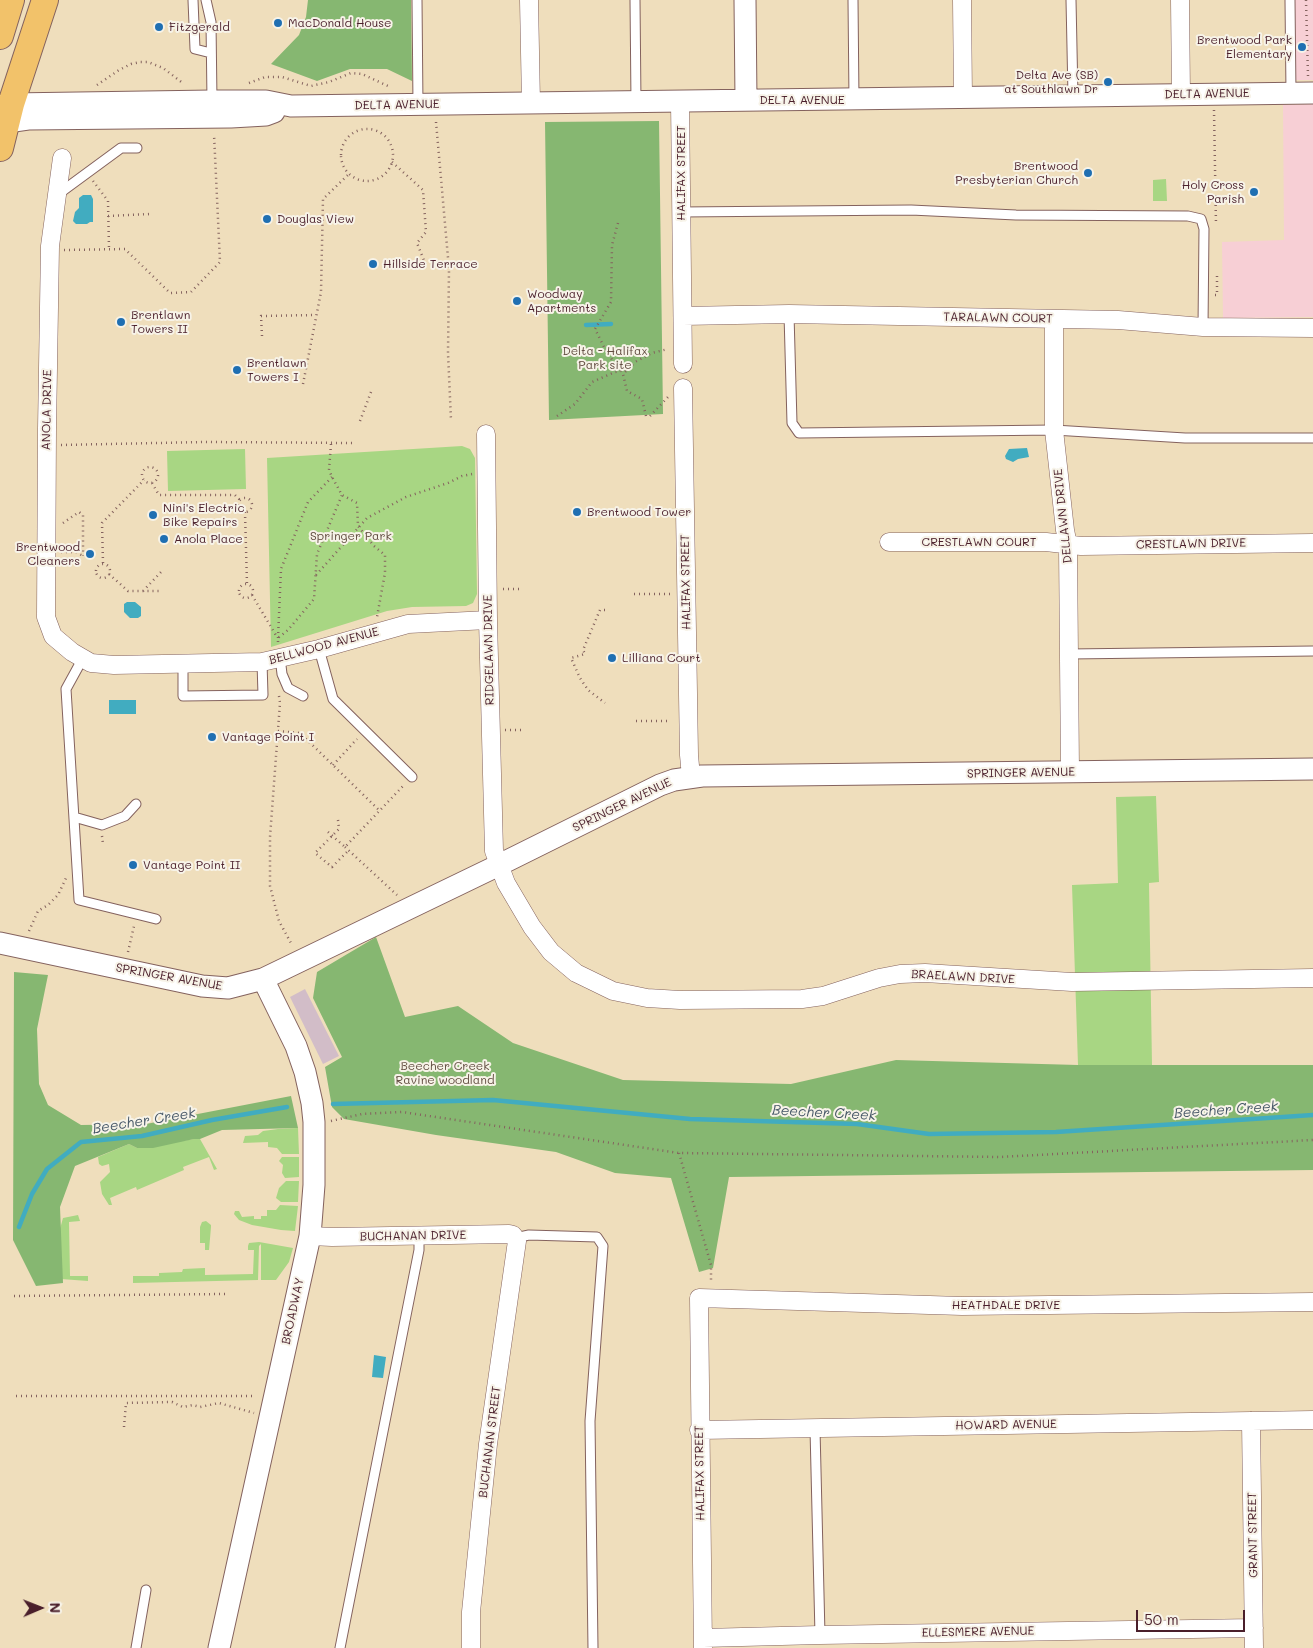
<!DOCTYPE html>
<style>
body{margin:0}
#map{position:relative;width:1313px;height:1648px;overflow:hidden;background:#efdebc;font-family:Mali,sans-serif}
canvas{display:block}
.north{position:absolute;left:15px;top:1583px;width:50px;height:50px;-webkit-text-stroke:4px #f7f3e8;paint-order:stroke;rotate:89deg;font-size:14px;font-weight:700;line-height:20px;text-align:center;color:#4a1f2b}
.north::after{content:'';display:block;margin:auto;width:18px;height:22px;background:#4a1f2b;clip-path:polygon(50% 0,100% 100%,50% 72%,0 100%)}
.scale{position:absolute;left:1136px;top:1610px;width:109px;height:22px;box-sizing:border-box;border:2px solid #4a1f2b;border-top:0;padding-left:6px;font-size:15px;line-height:18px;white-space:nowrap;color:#4a1f2b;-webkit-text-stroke:4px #f7f3e8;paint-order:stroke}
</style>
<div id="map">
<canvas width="1313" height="1648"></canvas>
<div class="north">N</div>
<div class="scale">50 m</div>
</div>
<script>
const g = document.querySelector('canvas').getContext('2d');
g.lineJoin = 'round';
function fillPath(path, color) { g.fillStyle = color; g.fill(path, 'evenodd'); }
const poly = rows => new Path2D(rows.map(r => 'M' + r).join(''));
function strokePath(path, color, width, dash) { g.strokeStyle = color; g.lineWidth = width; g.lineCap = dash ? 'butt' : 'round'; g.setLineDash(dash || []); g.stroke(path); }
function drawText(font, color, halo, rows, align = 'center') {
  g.font = font + ' Mali,sans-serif'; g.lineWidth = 4; g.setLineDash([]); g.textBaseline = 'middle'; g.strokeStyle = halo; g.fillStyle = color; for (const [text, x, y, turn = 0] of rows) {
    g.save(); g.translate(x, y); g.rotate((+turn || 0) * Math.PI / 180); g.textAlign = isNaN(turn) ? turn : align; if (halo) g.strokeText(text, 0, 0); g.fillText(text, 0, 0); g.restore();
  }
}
const built = poly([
 [1290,0,1313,0,1313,80,1291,80],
 [1313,104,1313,317,1223,318,1222,242,1284,240,1283,105]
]);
const industrial = poly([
 [305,989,339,1056,323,1064,290,997]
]);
const green = poly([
 [1166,179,1167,201,1153,201,1153,180],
 [462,446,470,449,475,458,477,594,473,603,466,606,412,607,387,611,271,647,267,458],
 [245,449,246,489,168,491,167,451],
 [1156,796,1159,882,1149,883,1152,1065,1078,1065,1072,885,1118,883,1116,797],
 [298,1128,299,1154,282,1154,277,1148,268,1147,268,1142,243,1143,245,1136,258,1135,263,1131,278,1129],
 [194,1139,200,1139,217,1169,214,1170,209,1157,183,1167,184,1170,137,1190,136,1187,110,1198,112,1205,109,1205,102,1194,100,1182,110,1172,109,1164,102,1166,99,1164,98,1157,129,1144,137,1148],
 [282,1157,299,1157,299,1177,285,1178,282,1173,283,1165,279,1161],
 [286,1181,299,1181,298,1202,281,1202,276,1198,279,1188],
 [280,1205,298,1206,295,1231,281,1230,252,1225,239,1220,234,1214,235,1211,239,1211,242,1217,254,1216,254,1219,261,1219,261,1216,267,1216,267,1210,276,1210],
 [78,1215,80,1221,69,1222,70,1276,88,1276,88,1281,61,1279,55,1247,63,1218],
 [206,1221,211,1225,211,1227,209,1250,205,1250,205,1243,200,1243,200,1227,202,1222],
 [259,1242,293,1248,289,1262,276,1280,261,1280,261,1244,259,1246,258,1280,133,1283,133,1276,159,1276,159,1273,182,1272,183,1269,205,1268,205,1275,253,1274,254,1250,248,1250,248,1246,249,1243]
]);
const forest = poly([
 [308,0,411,0,412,81,387,69,350,69,317,81,271,64,299,35,306,17],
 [659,121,663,414,549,420,545,122],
 [376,937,405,1017,458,1006,513,1043,623,1080,791,1084,896,1060,1078,1065,1313,1065,1313,1170,729,1177,713,1268,699,1272,671,1178,615,1173,556,1152,436,1135,344,1119,332,1107,325,1067,342,1057,313,998,317,972],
 [14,972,48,975,37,1029,39,1084,48,1105,81,1125,146,1124,291,1096,298,1128,222,1130,200,1139,194,1139,153,1148,137,1148,129,1144,75,1166,60,1207,63,1283,36,1286,13,1240]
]);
const water = poly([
 [83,195,91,195,93,199,93,222,90,222,87,224,76,224,73,221,75,212,79,208,79,198],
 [1027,448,1029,457,1018,459,1013,462,1006,459,1005,456,1009,449],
 [127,602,135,602,141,607,141,616,138,618,130,618,124,612,124,604],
 [109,700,136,700,136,714,109,714],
 [374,1355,386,1357,383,1378,372,1377]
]);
const stream = poly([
 [586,325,611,324],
 [333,1104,493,1100,690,1119,857,1124,929,1134,1056,1132,1313,1115],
 [19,1227,32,1194,47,1169,81,1142,142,1136,212,1120,287,1107]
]);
const path = poly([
 [1306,0,1308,76],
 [249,83,265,77,282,77,311,86,329,82,351,73,362,74,388,86],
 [97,85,119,70,131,64,140,62,148,62,163,68,184,84],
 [1214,110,1216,225],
 [436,122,449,269,448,353,451,420],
 '341 155a26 26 0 1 1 52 0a26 26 0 1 1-52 0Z',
 [392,162,423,190,426,232,417,243,427,268],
 [93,181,108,201,109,249],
 [108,216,151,214],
 [618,223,612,245,611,302,595,329,606,351,620,371],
 [64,250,125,249,170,293,191,292,220,262,214,134],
 [1215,295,1217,295,1217,273],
 [262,336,261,316,316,315],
 [303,384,321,292,323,199,349,174],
 [557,416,575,404,592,382,615,372,626,370],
 [646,416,642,399,627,391,623,374,635,362,652,353,668,349],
 [650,416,668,397],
 [360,421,371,392],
 [331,444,329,470,332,477,342,495,357,503,358,526,374,546,385,555,385,573,377,617],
 [61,445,204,442,354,443],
 '142 475a8 8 0 1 1 16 0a8 8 0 1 1-16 0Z',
 [152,483,159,495,235,495,240,500],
 '238 505a7 7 0 1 1 14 0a7 7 0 1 1-14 0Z',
 [245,512,247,584],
 [63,523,79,512,83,515,83,556],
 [61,552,76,552,83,556],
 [103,563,102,523,144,480],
 '96 571a7 7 0 1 1 14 0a7 7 0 1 1-14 0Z',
 [109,574,128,591,160,591],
 [316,575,367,518,406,497,448,483,462,476,472,474],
 '239 591a7 7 0 1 1 14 0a7 7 0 1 1-14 0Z',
 [503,589,520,589],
 [143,591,162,571],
 [634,594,671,594],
 [252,595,277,637],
 [605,610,600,610,583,650,585,654,571,658,580,678,588,690,605,703],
 [278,638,281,569,308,502,332,477],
 [278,642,278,638,288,630,314,599,317,554,342,495],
 [279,696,280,703,270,837,270,886,279,921,292,945],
 [636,721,670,721],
 [505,730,521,730],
 [278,731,300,733,380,811],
 [333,765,357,739],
 [338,820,339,829,315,853,332,867,349,850],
 [328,832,345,847,404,785],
 [102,836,103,844],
 [345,847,397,895],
 [29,931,38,911,48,905,58,895,66,878],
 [128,952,134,926],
 [331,1121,362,1114,402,1112,679,1153,1000,1157,1313,1140],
 [679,1153,711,1265,711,1282],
 [14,1296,225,1294],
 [16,1396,256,1396],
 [124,1427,126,1403,172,1402,183,1407,193,1405,200,1407,219,1403,254,1413]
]);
const service = poly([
 [193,0,195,49,211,53],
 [206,0,211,22,212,101],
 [417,0,418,105],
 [635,0,636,102],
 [853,0,854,100],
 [1071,0,1073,96],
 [1290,0,1291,93],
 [57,195,121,148,137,148],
 [681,212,911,210,1016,215,1188,216,1201,219,1204,229,1203,327],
 [789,314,792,423,799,433,1054,430,1185,438,1313,438],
 [319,649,333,699,412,777],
 [1069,654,1313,651],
 [280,657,282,674,288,688,303,696],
 [83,658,66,689,79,900,156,919],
 [183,663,183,696,263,695,262,662],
 [74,817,102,825,125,816,136,804],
 [515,1238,529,1235,597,1237,603,1246,590,1421,593,1648],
 [815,1429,820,1635],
 [136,1648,146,1590],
 [340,1648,419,1250,419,1236]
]);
const minor = poly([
 [529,0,531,103],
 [962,0,963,97],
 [1180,0,1181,95],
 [680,101,683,364],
 [62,158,50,246,47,429,46,617,53,636,72,652,91,663,114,665,262,662,319,649,408,624,488,620],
 [683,316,789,314,1118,320,1203,327,1313,328],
 [1054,319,1054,430,1065,530,1068,545,1070,772],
 [683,388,689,755,691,777],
 [486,434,488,620,494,851,506,883,532,927,551,952,576,973,613,991,647,998,680,1000,802,999,823,996,879,978,900,974,925,973,1072,982,1313,978],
 [889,542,1046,542,1081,546,1313,543],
 [310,1236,332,1237,509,1234,513,1235,517,1241,488,1444,471,1612,471,1648],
 [1251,1421,1254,1648],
 [699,1430,1313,1420],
 [703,1638,820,1635,1254,1628],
 [703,1648,699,1298,962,1306,1313,1302]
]);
const tertiary = poly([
 [745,0,746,100],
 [0,106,11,104,212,101,266,101,291,106,1313,93],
 [0,123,28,119,231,117,266,115,274,112],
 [0,943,202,986,228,988,263,979,499,865,660,785,674,780,702,776,1313,769],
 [219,1648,310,1236,314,1185,314,1122,312,1103,305,1072,296,1046,263,979]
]);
const primary = poly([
 [0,36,11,0],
 [0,148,11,104,45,0]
]);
const markers = [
 [278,23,5,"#1f6fb2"],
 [159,27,5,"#1f6fb2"],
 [1302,47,5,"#1f6fb2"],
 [1108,82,5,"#1f6fb2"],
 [1088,173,5,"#1f6fb2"],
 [1254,192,5,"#1f6fb2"],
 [267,219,5,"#1f6fb2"],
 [373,264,5,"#1f6fb2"],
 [517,301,5,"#1f6fb2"],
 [121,322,5,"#1f6fb2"],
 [237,370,5,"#1f6fb2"],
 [577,512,5,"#1f6fb2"],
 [153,515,5,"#1f6fb2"],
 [164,539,5,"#1f6fb2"],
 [90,554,5,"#1f6fb2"],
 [612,658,5,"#1f6fb2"],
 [212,737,5,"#1f6fb2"],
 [133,865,5,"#1f6fb2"]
];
const poiNames = [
 ["MacDonald House",288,23],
 ["Fitzgerald",169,27],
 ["Brentwood Park",1292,40,"right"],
 ["Elementary",1292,54,"right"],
 ["Delta Ave (SB)",1098,75,"right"],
 ["at Southlawn Dr",1098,89,"right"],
 ["Brentwood",1078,166,"right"],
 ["Presbyterian Church",1078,180,"right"],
 ["Holy Cross",1244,185,"right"],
 ["Parish",1244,199,"right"],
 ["Douglas View",277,219],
 ["Hillside Terrace",383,264],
 ["Woodway",527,294],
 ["Apartments",527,308],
 ["Brentlawn",131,315],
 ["Towers II",131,329],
 ["Brentlawn",247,363],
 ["Towers I",247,377],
 ["Nini's Electric",163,508],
 ["Bike Repairs",163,522],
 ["Brentwood Tower",587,512],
 ["Anola Place",174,539],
 ["Brentwood",80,547,"right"],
 ["Cleaners",80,561,"right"],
 ["Lilliana Court",622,658],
 ["Vantage Point I",222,737],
 ["Vantage Point II",143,865]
];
const streetNames = [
 ["DELTA AVENUE",1207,94,-1],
 ["DELTA AVENUE",802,100],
 ["DELTA AVENUE",397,105,-1],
 ["HALIFAX STREET",681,173,-90],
 ["TARALAWN COURT",998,318,1],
 ["ANOLA DRIVE",47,410,-89],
 ["DELLAWN DRIVE",1063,516,-96],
 ["CRESTLAWN COURT",979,542],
 ["CRESTLAWN DRIVE",1191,544,-1],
 ["HALIFAX STREET",686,582,-91],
 ["BELLWOOD AVENUE",324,646,-15],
 ["RIDGELAWN DRIVE",489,650,-91],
 ["SPRINGER AVENUE",1021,773,-1],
 ["SPRINGER AVENUE",622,805,-26],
 ["SPRINGER AVENUE",169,977,10],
 ["BRAELAWN DRIVE",963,977,3],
 ["BUCHANAN DRIVE",413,1236,-1],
 ["HEATHDALE DRIVE",1006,1305],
 ["BROADWAY",293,1311,-78],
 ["HOWARD AVENUE",1006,1425,-1],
 ["BUCHANAN STREET",490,1442,-83],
 ["HALIFAX STREET",700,1473,-91],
 ["GRANT STREET",1253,1535,-91],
 ["ELLESMERE AVENUE",978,1632,-1]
];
const parkNames = [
 ["Delta - Halifax",605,351],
 ["Park site",605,365],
 ["Springer Park",351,536],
 ["Beecher Creek",445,1066],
 ["Ravine woodland",445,1080]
];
const waterNames = [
 ["Beecher Creek",1226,1110,-4],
 ["Beecher Creek",824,1113,3],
 ["Beecher Creek",144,1121,-9]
];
fillPath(built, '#f7cfd5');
fillPath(industrial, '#d2bdc8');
fillPath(green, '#a8d683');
fillPath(forest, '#86b771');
fillPath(water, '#41acc0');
strokePath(stream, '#41acc0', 4.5);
strokePath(service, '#84625e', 11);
strokePath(minor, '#84625e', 19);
strokePath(tertiary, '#84625e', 23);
strokePath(primary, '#84625e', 28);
strokePath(path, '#84625e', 2.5, [1, 4]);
strokePath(service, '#fff', 9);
strokePath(minor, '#fff', 18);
strokePath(tertiary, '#fff', 21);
strokePath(primary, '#f2c26a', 26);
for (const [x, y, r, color] of markers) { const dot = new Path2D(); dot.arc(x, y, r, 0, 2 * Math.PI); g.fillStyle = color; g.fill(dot); strokePath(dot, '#f7f3e8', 2); }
drawText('12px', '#4a1f2b', '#f7f3e8', poiNames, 'left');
drawText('12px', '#4a1f2b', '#f7f3e8', streetNames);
drawText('12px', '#624d41', '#f7f3e8', parkNames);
drawText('italic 14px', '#465767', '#f7f3e8', waterNames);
</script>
